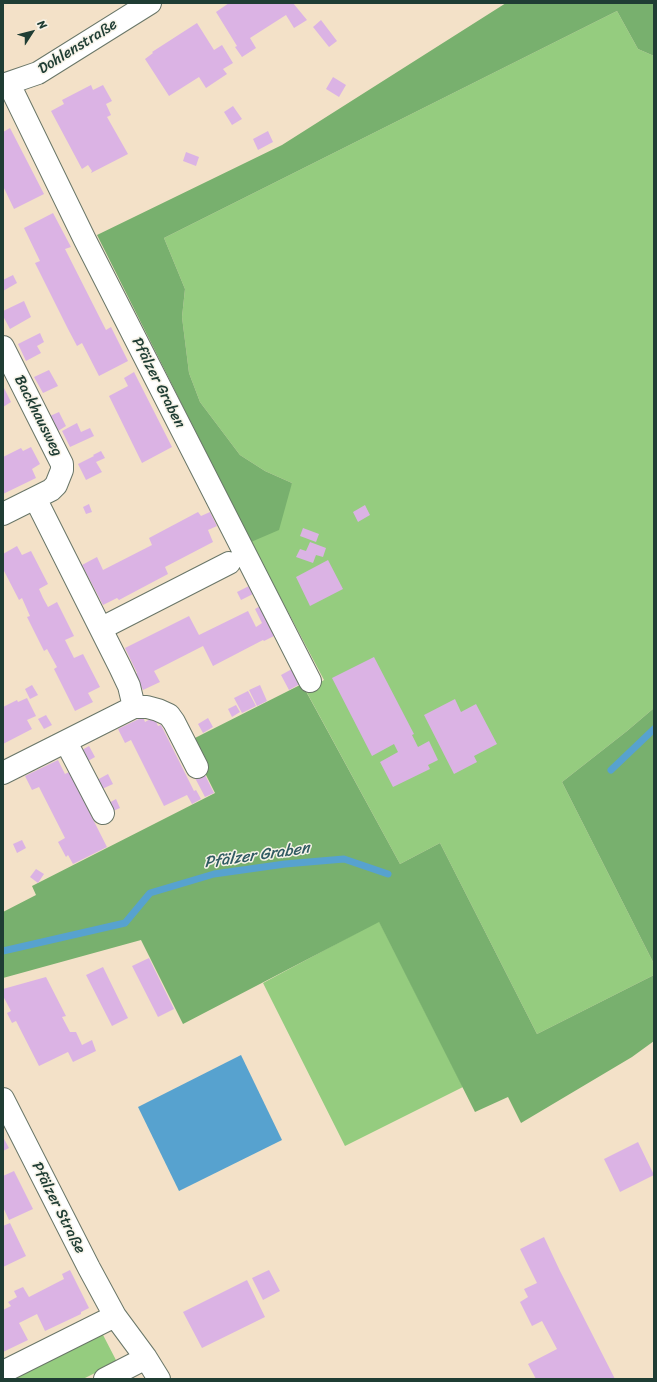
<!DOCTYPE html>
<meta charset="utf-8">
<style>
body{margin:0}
#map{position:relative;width:657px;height:1382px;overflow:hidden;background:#f3e1c8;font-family:Sriracha,sans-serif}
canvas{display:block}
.frame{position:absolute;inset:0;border:4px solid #1f3d34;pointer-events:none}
.north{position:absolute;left:12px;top:12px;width:40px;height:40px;-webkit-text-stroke:3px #f7f3e8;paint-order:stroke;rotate:54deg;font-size:11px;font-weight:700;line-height:16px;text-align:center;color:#1f3d34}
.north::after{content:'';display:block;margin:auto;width:14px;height:18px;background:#1f3d34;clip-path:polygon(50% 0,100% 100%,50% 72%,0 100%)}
</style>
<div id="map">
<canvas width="657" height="1382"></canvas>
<div class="frame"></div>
<div class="north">N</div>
</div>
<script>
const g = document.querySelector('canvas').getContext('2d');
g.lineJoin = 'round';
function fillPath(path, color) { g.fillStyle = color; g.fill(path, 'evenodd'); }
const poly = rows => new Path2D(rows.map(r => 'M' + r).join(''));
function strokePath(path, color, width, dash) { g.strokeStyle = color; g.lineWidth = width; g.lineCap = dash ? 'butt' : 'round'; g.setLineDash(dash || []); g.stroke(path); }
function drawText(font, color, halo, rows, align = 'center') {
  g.font = font + ' Sriracha,sans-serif'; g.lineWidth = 3; g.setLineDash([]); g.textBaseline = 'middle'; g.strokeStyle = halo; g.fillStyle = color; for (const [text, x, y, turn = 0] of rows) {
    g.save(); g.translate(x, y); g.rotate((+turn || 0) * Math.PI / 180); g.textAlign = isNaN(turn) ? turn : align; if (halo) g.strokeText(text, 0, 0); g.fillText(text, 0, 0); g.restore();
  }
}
const green = poly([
 [617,11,638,49,654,56,654,708,627,731,562,782,654,964,654,975,537,1034,440,843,400,864,306,691,324,680,251,542,292,483,265,471,240,455,200,402,189,373,182,317,185,289,164,238],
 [379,921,463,1087,345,1146,263,983],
 [102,1333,117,1362,83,1379,13,1379]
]);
const forest = poly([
 [506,3,654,3,654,56,638,49,617,11,164,238,185,289,182,317,189,373,200,402,240,455,265,471,292,483,279,530,251,542,97,235,282,145],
 [302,684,400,864,440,843,537,1034,654,975,654,1041,632,1057,521,1123,508,1097,475,1112,379,922,183,1024,141,940,3,978,3,912,36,895,32,886,215,793,189,741],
 [654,708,654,964,562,782,627,731]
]);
const water = poly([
 [241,1055,282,1140,179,1191,138,1107]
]);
const stream = poly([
 [611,770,654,729],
 [3,951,125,923,150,893,214,874,285,864,344,859,388,874]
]);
const building = poly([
 [229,3,293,3,307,20,294,28,286,15,250,38,256,48,242,57,235,47,237,46,216,12],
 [321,20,337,41,329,47,313,27],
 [197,23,214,50,222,45,233,63,223,69,227,74,206,88,199,77,169,96,145,59,153,53,152,52],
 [333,77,346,85,339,97,326,89],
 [91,85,93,90,103,85,112,101,106,104,111,115,107,117,128,154,91,173,92,171,88,165,82,169,51,111,64,104,62,100],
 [233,106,242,119,232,125,224,112],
 [10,128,44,194,14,209,3,186,3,132],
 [268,131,273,142,258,150,253,139],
 [186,152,199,157,196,166,183,161],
 [53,213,71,247,65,249,106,330,111,327,128,361,99,376,82,343,77,346,68,329,35,263,40,261,24,228],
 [13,275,17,283,3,291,3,280],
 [24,301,31,317,10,329,3,316,3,311],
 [40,333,44,342,37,346,41,353,26,361,18,344],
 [49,370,58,386,43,393,34,377],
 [134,372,172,447,142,463,109,396,128,386,124,378],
 [3,386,11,402,3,407],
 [59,412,66,426,58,431,50,416],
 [77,423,81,432,90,428,94,436,70,447,62,431],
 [31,447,40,464,32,469,36,478,3,494,3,457,21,448,23,451],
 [101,451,105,458,96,462,102,472,86,480,78,464,94,456,93,455],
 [89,504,92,512,86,514,83,507],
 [365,505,370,515,358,522,353,512],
 [198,512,201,516,210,512,217,526,208,530,213,542,165,567,168,574,119,600,117,598,103,605,82,565,97,557,103,570,152,545,149,538],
 [303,528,319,534,316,542,300,536],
 [310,542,326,548,323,557,316,555,313,563,296,557,300,549,306,551],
 [17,546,22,555,31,551,48,584,39,589,43,598,48,607,57,602,74,636,65,640,74,658,83,654,100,687,88,693,93,702,75,711,54,669,57,667,47,649,44,651,27,617,30,616,22,598,19,600,3,569,3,565,4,564,3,562,3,554],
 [328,560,343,589,310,606,296,577],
 [251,585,255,593,241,600,237,592],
 [262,605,276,635,264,641,263,640,213,666,203,646,154,671,160,682,143,690,135,674,137,673,125,648,189,616,199,635,248,611,256,627,262,623,255,609],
 [374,657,414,734,412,735,418,747,429,741,438,760,428,765,430,769,393,787,380,762,398,752,394,744,372,756,332,678],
 [292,669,300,684,289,690,281,675],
 [32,685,38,695,30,699,25,689],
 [260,685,267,701,257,706,249,690],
 [248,691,256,706,242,713,234,698],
 [27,698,36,716,27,720,32,729,3,744,3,707,17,700,18,702],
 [455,699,461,712,476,704,497,744,474,756,477,762,454,774,424,715],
 [236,705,240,712,232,717,228,709],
 [46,715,52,725,44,729,38,719],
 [143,717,145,722,154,717,158,726,161,725,194,791,196,790,201,799,192,804,187,795,164,806,131,740,125,743,118,729],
 [208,718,213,727,203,733,198,724],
 [89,746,95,757,88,761,82,750],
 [58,760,65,774,69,772,107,847,73,864,68,855,66,857,58,842,65,838,39,787,32,790,25,776],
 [204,773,214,793,205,797,195,778],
 [108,774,113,784,102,789,97,780],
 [116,799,120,808,113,811,109,803],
 [22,840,26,848,17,853,13,844],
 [36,869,44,874,38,883,30,877],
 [149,958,174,1009,158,1017,132,966],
 [103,967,128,1018,112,1026,86,975],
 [46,977,66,1016,62,1017,70,1032,76,1032,82,1045,92,1040,96,1051,73,1062,68,1052,39,1066,16,1021,12,1023,7,1013,11,1011,3,996,3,989],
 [3,1137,9,1148,3,1151],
 [638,1142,654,1175,620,1192,604,1159],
 [14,1171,33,1209,9,1220,3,1207,3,1176],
 [10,1223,26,1256,3,1267,3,1226],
 [544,1237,560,1271,615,1379,536,1379,528,1364,557,1349,542,1321,532,1326,520,1302,528,1297,524,1289,537,1283,520,1249],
 [70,1270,89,1308,81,1312,81,1314,45,1331,37,1314,19,1323,28,1340,3,1352,3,1310,11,1306,8,1302,17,1297,14,1291,23,1287,29,1297,64,1279,62,1274],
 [269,1270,280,1291,263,1300,252,1278],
 [247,1280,265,1317,202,1348,183,1312]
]);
const minor = poly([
 [9,84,85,240,310,681],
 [3,85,38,73,150,3],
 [3,347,62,464,62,470,56,485,51,490,35,498],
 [3,514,35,498,120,667,129,686,134,707,3,773],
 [102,628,229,563],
 [134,707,147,707,158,710,169,715,174,722,197,767],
 [66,742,103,813],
 [3,1099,89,1268,115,1316,146,1358,159,1379],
 [3,1372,115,1316],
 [105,1379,146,1358]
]);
const streetNames = [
 ["Dohlenstraße",78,47,-32],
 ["Pfälzer Graben",158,383,63],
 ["Backhausweg",38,416,63],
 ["Pfälzer Straße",58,1208,63]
];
const waterNames = [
 ["Pfälzer Graben",257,856,-8]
];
fillPath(green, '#95cc7f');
fillPath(forest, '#78b06e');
fillPath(water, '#57a2cf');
strokePath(stream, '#57a2cf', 7);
fillPath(building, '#dbb3e4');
strokePath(minor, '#697668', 24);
strokePath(minor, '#fff', 22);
drawText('15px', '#1f3d34', '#f7f3e8', streetNames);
drawText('italic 16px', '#305b62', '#f7f3e8', waterNames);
</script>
